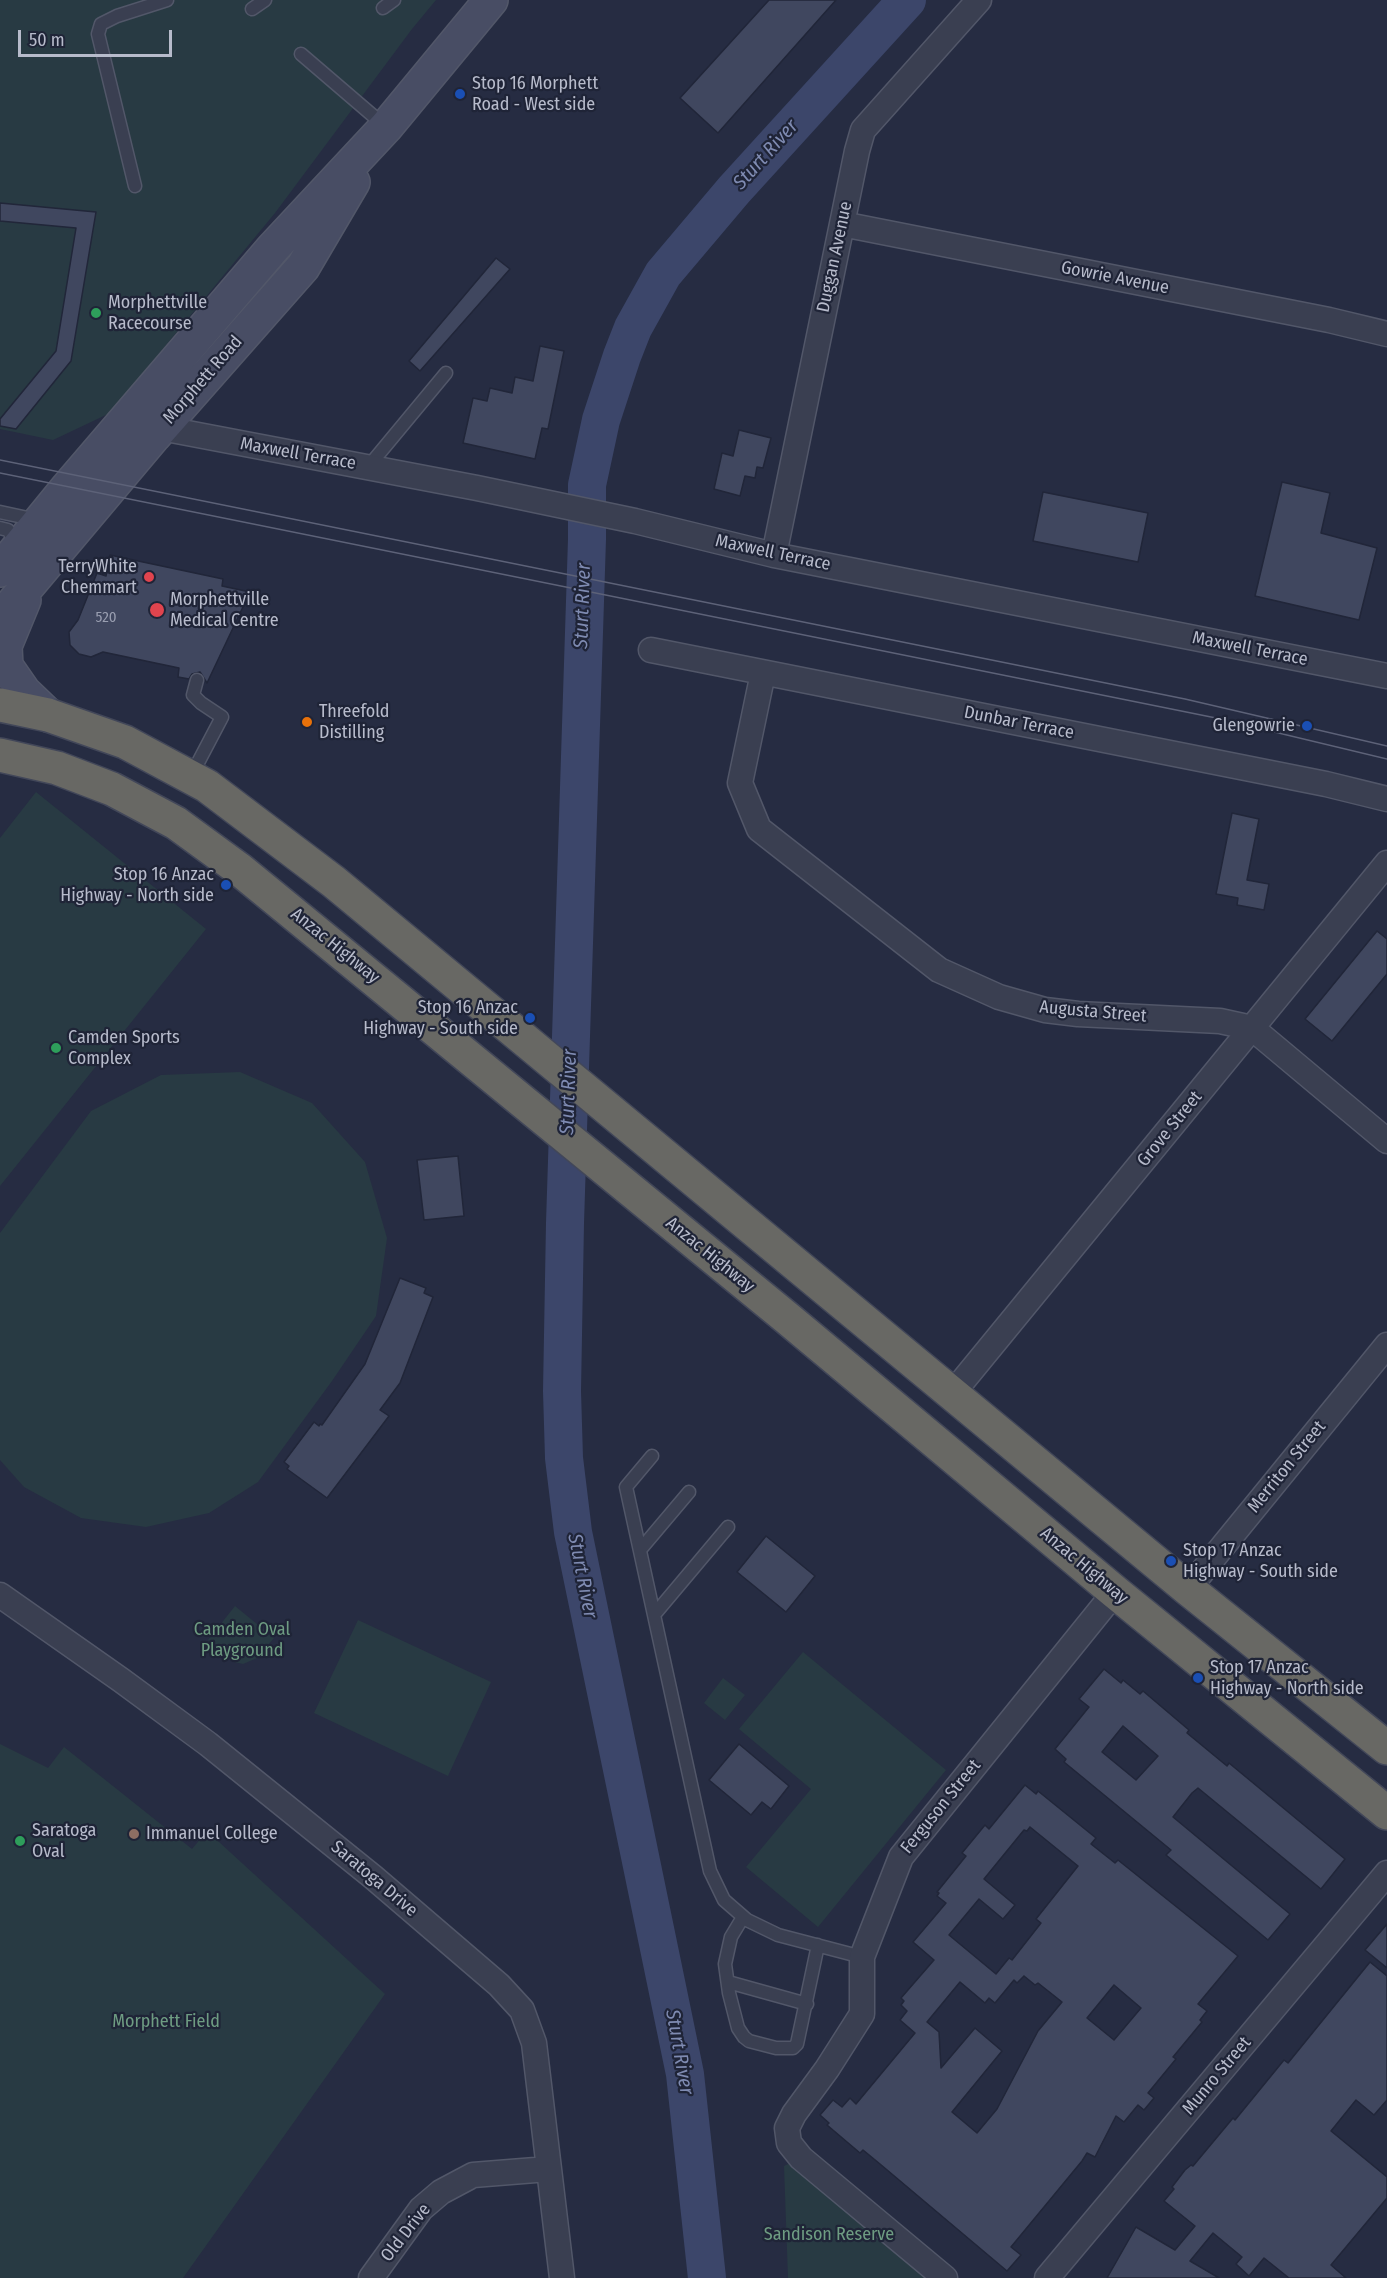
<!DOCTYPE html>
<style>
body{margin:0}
#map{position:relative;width:1387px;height:2278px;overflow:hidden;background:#262c42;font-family:"Fira Sans Condensed",sans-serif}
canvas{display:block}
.scale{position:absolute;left:18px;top:30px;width:154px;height:27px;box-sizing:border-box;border:3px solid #b7bbcb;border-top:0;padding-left:8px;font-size:18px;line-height:21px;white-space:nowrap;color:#b7bbcb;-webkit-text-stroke:4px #1f2437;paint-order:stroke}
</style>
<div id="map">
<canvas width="1387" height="2278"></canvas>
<div class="scale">50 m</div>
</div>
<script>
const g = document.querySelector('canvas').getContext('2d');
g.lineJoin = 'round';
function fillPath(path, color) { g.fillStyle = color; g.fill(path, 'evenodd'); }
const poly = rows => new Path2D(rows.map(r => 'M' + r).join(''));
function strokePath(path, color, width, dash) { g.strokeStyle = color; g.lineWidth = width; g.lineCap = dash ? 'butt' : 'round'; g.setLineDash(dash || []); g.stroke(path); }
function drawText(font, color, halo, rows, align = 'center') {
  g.font = font + ' "Fira Sans Condensed",sans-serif'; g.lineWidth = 4.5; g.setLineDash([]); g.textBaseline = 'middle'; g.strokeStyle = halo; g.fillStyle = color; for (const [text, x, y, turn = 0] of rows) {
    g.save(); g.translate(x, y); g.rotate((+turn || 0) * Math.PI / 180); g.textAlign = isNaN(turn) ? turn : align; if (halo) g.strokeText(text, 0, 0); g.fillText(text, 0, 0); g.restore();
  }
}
const green = poly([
 [0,0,436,0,412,29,275,213,110,413,53,440,0,429],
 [36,792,206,929,0,1186,0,838],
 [240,1072,312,1103,365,1162,387,1238,376,1316,332,1381,258,1482,209,1513,146,1527,81,1518,24,1487,0,1460,0,1233,91,1111,161,1075],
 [235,1606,274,1638,257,1658,243,1664,234,1662,208,1640],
 [358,1620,491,1682,448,1776,314,1713],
 [803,1652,946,1770,818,1927,746,1867,811,1789,739,1729],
 [723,1678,745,1695,725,1720,704,1703],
 [0,1744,48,1768,64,1747,192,1849,207,1831,385,1994,183,2278,0,2278],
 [801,2158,945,2278,788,2278,784,2166]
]);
const river = poly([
 [707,2278,685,2074,573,1532,564,1458,562,1391,565,1223,587,539,587,485,601,420,622,356,633,328,663,274,734,190,907,0]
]);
const building = poly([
 [769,0,836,0,718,133,680,98,769,0],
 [0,203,96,212,71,361,16,429,0,426,0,419,56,351,76,228,0,221,0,203],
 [496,258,510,269,420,371,409,361,496,258],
 [540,346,564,351,548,429,542,428,535,459,463,443,473,398,487,401,490,388,512,393,515,377,533,381,540,346],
 [739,430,771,438,763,468,757,467,755,478,745,476,740,496,714,489,722,453,733,456,739,430],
 [1282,482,1330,493,1321,533,1377,548,1359,620,1255,596,1282,482],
 [1043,492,1148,513,1138,562,1033,541,1043,492],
 [110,555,223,579,222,586,250,592,207,683,200,672,192,674,189,679,178,677,179,668,103,652,91,657,79,654,70,645,69,632,78,620,97,573,106,576,110,555],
 [1232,813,1259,819,1247,880,1269,884,1264,910,1237,905,1238,898,1216,894,1232,813],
 [1377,931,1387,939,1387,974,1332,1041,1305,1019,1377,931],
 [458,1156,464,1216,424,1220,417,1160,458,1156],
 [400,1278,426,1288,424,1293,433,1297,400,1383,380,1410,389,1416,327,1498,287,1469,289,1466,284,1462,314,1422,319,1426,320,1424,322,1425,365,1364,400,1278],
 [766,1536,815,1576,786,1612,737,1572,766,1536],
 [1104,1669,1121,1683,1123,1680,1140,1694,1143,1691,1189,1730,1187,1733,1227,1766,1229,1763,1345,1859,1321,1889,1198,1788,1192,1793,1173,1817,1290,1914,1268,1940,1166,1855,1171,1850,1064,1762,1066,1759,1055,1749,1089,1707,1079,1699,1104,1669],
 [1123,1726,1158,1756,1136,1780,1102,1752,1123,1726],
 [739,1744,789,1786,771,1809,762,1802,751,1815,709,1780,739,1744],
 [1025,1785,1036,1794,1038,1791,1096,1838,1091,1844,1115,1863,1118,1860,1238,1956,1198,2004,1207,2011,1200,2020,1202,2022,1173,2057,1176,2059,1148,2093,1154,2098,1144,2110,1138,2105,1124,2122,1116,2116,1095,2157,1087,2153,1082,2161,1011,2247,1021,2255,1007,2271,880,2164,863,2150,860,2153,827,2125,829,2123,820,2115,833,2100,842,2107,850,2098,856,2104,915,2033,900,2020,907,2011,901,2005,904,2001,901,1998,934,1960,913,1942,946,1903,937,1896,939,1893,937,1892,966,1856,962,1853,985,1825,989,1829,1025,1785],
 [1030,1827,1078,1866,1036,1919,1041,1923,1012,1960,1009,1958,996,1974,949,1935,979,1899,1003,1919,1015,1905,984,1879,1024,1830,1027,1831,1030,1827],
 [1024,1976,1035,1985,1038,1983,1062,2002,1038,2031,997,2109,977,2133,952,2112,1002,2051,975,2028,941,2068,939,2032,927,2022,960,1982,985,2003,989,1998,995,2003,1014,1980,1017,1983,1024,1976],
 [1114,1985,1141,2008,1114,2040,1087,2018,1114,1985],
 [1387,1924,1387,1968,1365,1950,1387,1924],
 [1370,1962,1387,1976,1387,2100,1374,2115,1356,2100,1331,2131,1387,2177,1387,2198,1331,2265,1346,2278,1289,2278,1264,2258,1249,2276,1236,2264,1242,2257,1213,2233,1190,2261,1219,2278,1107,2278,1136,2227,1175,2250,1195,2226,1164,2201,1174,2189,1172,2187,1185,2170,1191,2165,1193,2166,1233,2118,1235,2120,1284,2060,1288,2063,1370,1962]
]);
const service = poly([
 [383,8,394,0],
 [252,9,265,0],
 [301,54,385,126],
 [135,186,98,34,101,24,117,16,167,0],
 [368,467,446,373],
 [0,512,37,520],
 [0,528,8,530,17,544],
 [191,776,222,717,201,703,193,695,197,680],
 [652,1456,626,1487,710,1871,724,1900,747,1920,778,1935,862,1957],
 [640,1550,689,1492],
 [654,1615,728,1527],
 [743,1917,731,1937,725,1964,729,1993,738,2028,744,2037,749,2041,776,2048,793,2048,797,2044,818,1945],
 [728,1982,807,2004]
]);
const minor = poly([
 [842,224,1329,320,1387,334],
 [161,428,477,488,635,521,774,555,1387,676],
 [774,555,857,151,863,130,979,0],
 [651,650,1326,784,1387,799],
 [763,673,740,783,759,829,939,970,999,997,1045,1010,1078,1014,1220,1021,1252,1028,1387,1141],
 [952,1394,1387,863],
 [1188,1589,1387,1345],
 [0,1595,121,1680,208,1744,373,1877,499,1985,522,2010,534,2043,562,2278],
 [371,2278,421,2209,441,2192,473,2175,548,2169],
 [945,2278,801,2158,789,2143,787,2128,794,2114,827,2069,862,2014,862,1957,901,1857,1115,1592],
 [1047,2278,1387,1873]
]);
const secondary = poly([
 [0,570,68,487,273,248,386,127,491,0],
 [24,600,5,646,6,666,24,692,48,715],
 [0,619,154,436,303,267,353,182]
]);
const trunk = poly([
 [0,705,48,715,125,742,207,786,334,882,1188,1589,1387,1748],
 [0,755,57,768,112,789,176,823,239,869,787,1318,1115,1592,1387,1813]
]);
const tram = poly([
 [0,460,1185,699,1387,746],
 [0,473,1216,718,1387,759]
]);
const markers = [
 [460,94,6,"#1a4fb4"],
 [96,313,6,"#2e9e5b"],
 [149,577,6,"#e0444e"],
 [157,610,8,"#e0444e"],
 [307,722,6,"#e8710a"],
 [1307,726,6,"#1a4fb4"],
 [226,885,6,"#1a4fb4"],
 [530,1018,6,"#1a4fb4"],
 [56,1048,6,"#2e9e5b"],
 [1171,1561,6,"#1a4fb4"],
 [1198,1678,6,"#1a4fb4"],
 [134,1834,6,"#8d6e63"],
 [20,1841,6,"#2e9e5b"]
];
const numberNames = [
 ["520",106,618]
];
const poiNames = [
 ["Stop 16 Morphett",472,84],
 ["Road - West side",472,105],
 ["Morphettville",108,303],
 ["Racecourse",108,324],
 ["TerryWhite",137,567,"right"],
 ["Chemmart",137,588,"right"],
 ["Morphettville",170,600],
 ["Medical Centre",170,621],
 ["Threefold",319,712],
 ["Distilling",319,733],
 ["Glengowrie",1295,726,"right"],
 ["Stop 16 Anzac",214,875,"right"],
 ["Highway - North side",214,896,"right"],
 ["Stop 16 Anzac",518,1008,"right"],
 ["Highway - South side",518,1029,"right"],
 ["Camden Sports",68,1038],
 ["Complex",68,1059],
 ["Stop 17 Anzac",1183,1551],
 ["Highway - South side",1183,1572],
 ["Stop 17 Anzac",1210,1668],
 ["Highway - North side",1210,1689],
 ["Saratoga",32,1831],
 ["Oval",32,1852],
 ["Immanuel College",146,1834]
];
const streetNames = [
 ["Duggan Avenue",835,257,-78],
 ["Gowrie Avenue",1115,278,11],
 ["Morphett Road",203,380,-49],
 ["Maxwell Terrace",298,454,10],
 ["Maxwell Terrace",773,553,12],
 ["Maxwell Terrace",1250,649,11],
 ["Dunbar Terrace",1019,723,11],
 ["Anzac Highway",335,946,39],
 ["Augusta Street",1093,1012,5],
 ["Grove Street",1170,1129,-51],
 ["Anzac Highway",710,1255,39],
 ["Merriton Street",1287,1467,-51],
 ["Anzac Highway",1084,1566,40],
 ["Ferguson Street",941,1807,-51],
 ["Saratoga Drive",374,1879,40],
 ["Munro Street",1217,2076,-50],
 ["Old Drive",406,2233,-52]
];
const parkNames = [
 ["Camden Oval",242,1630],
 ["Playground",242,1651],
 ["Morphett Field",166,2022],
 ["Sandison Reserve",829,2235]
];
const waterNames = [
 ["Sturt River",766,155,-48],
 ["Sturt River",583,606,-88],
 ["Sturt River",569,1092,-88],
 ["Sturt River",582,1576,79],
 ["Sturt River",679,2052,80]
];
fillPath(green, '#283a43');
strokePath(river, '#3c466a', 38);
fillPath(building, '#40475f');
strokePath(building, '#212639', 1.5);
strokePath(service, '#525769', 15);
strokePath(minor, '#525769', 27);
strokePath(secondary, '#525769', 36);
strokePath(trunk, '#424759', 36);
strokePath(service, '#3a3f51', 12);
strokePath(minor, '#3a3f51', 24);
strokePath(secondary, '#484d64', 33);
strokePath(trunk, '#686864', 33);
strokePath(tram, '#5d6278', 1.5);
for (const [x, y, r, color] of markers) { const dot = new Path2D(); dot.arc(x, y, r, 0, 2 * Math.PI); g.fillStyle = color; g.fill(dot); strokePath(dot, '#1f2437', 2); }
drawText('15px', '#999eb0', null, numberNames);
drawText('18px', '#b7bbcb', '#1f2437', poiNames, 'left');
drawText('18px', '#b7bbcb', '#1f2437', streetNames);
drawText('18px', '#6e9c82', '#1f2437', parkNames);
drawText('italic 20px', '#7f8bb2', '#1f2437', waterNames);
</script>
